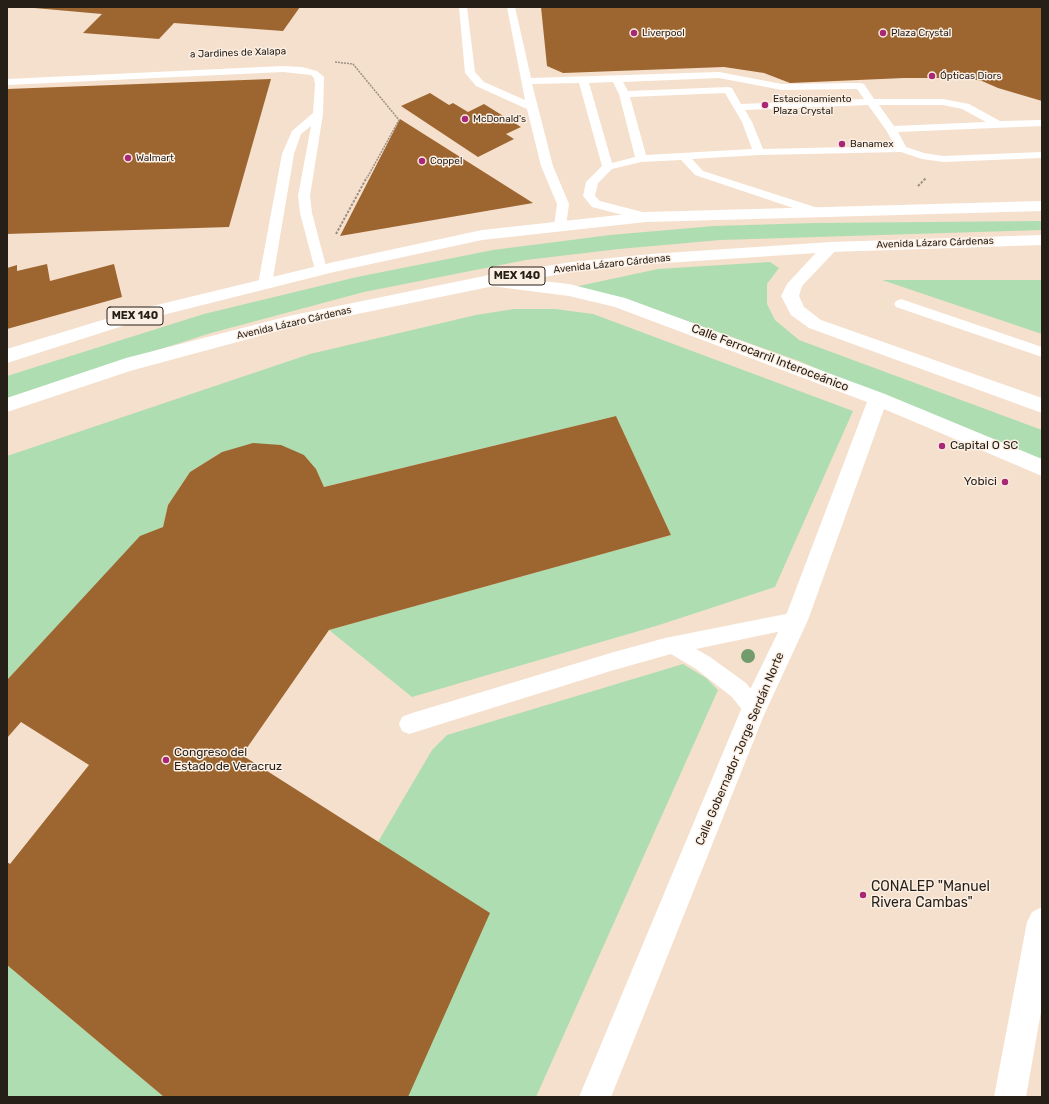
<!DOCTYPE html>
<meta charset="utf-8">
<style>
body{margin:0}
#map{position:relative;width:1049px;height:1104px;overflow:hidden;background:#f5e0cd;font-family:Rubik,sans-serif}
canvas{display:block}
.frame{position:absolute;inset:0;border:8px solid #261f18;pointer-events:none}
</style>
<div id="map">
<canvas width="1049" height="1104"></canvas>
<div class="frame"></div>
</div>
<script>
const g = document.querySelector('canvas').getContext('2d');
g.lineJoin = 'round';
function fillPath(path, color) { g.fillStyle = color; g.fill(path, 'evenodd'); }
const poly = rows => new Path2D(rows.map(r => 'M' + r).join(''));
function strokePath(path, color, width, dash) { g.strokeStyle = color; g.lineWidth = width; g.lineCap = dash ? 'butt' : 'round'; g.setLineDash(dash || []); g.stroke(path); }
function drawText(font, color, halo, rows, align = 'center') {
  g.font = font + ' Rubik,sans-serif'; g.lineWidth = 3; g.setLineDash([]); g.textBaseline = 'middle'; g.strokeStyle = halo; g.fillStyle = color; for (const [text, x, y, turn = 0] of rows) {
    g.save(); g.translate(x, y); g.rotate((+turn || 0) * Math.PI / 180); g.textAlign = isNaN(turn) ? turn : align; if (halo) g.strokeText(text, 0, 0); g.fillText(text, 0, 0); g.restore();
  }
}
const green = poly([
 [1042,221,1042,230,720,240,619,249,526,260,364,292,211,333,7,398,7,376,204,314,357,277,493,250,610,235,714,226,815,223],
 [770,262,779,268,767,284,767,304,775,320,799,340,1042,430,1042,463,799,361,645,306,574,287,658,269],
 [882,280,1042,280,1042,334],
 [514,309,555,309,593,314,853,411,775,587,656,626,412,697,329,630,671,535,616,416,324,487,316,469,304,455,253,444,222,452,190,472,168,505,163,527,140,537,7,680,7,456,310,354,476,315],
 [683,664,706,678,718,690,536,1097,408,1097,378,842,432,750,447,735],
 [7,965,164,1097,7,1097]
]);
const building = poly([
 [23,7,300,7,283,31,174,23,159,39,83,33,102,14],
 [541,7,1042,7,1042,101,998,88,982,81,966,78,904,78,790,83,764,73,724,67,563,73,547,66],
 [271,79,229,227,7,234,7,89],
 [430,93,449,105,453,103,468,112,484,104,521,127,506,134,514,139,478,157,401,106],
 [400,119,533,203,340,236],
 [47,264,50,281,114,264,122,297,7,329,7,268,17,265,17,271],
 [616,416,671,535,329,630,242,755,490,913,408,1097,164,1097,7,965,7,862,10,864,89,765,21,722,7,738,7,680,140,536,163,527,168,505,190,472,222,452,253,443,281,445,304,455,316,469,324,487]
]);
const pathFar1 = poly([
 [335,62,353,64,399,120,367,178]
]);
const path = poly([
 [918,186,926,178],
 [336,234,367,177]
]);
const lane = poly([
 [459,7,467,7,475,72,484,82,525,100,507,7,515,7,531,78,719,72,782,84,860,83,864,84,874,99,943,99,969,104,1000,121,1042,120,1042,126,898,132,906,147,924,153,943,156,1042,152,1042,158,943,162,922,159,901,152,759,155,692,159,703,171,821,209,823,212,821,215,817,216,695,175,681,160,641,162,612,169,598,183,595,196,600,201,650,214,652,217,650,220,646,221,592,207,583,196,586,182,602,166,579,83,532,84,553,166,569,204,566,226,564,229,556,229,554,226,557,204,541,166,527,109,476,86,465,73,459,7],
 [719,78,782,90,857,89,864,99,741,104,732,88,728,87,628,91,623,82,719,78],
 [613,82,619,94,635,157,612,163,589,83,613,82],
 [725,93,742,122,752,149,646,155,630,97,725,93],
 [868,105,886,130,895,146,763,149,752,122,745,110,868,105],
 [879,105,943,105,962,109,986,122,894,126,879,105],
 [283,66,302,67,317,71,324,77,323,114,310,196,312,213,327,270,326,273,321,274,316,273,315,270,300,213,298,196,311,126,301,134,294,154,272,284,270,287,265,288,260,287,258,284,282,154,292,131,313,113,315,84,314,78,311,75,283,72,7,85,7,79,283,66],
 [901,299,1042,347,1042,357,896,307,894,304,896,301,901,299],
 [796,612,802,614,805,620,802,626,796,628,696,649,710,657,746,683,761,702,764,709,761,716,754,719,747,716,732,697,696,669,671,654,614,670,409,734,402,731,399,724,402,717,409,714,614,652,665,638,796,612]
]);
const street = poly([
 [831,242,837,243,839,247,802,286,799,296,804,307,821,320,1042,398,1042,413,809,328,791,315,781,296,787,284,825,243,831,242],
 [489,275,569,284,625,298,885,394,1042,459,1042,476,884,409,808,620,764,715,611,1097,579,1097,745,700,785,618,867,402,615,307,569,296,483,285,481,281,483,277,489,275],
 [1042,907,1042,1006,1026,1097,994,1097,1027,922,1032,912,1042,907]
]);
const highway = poly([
 [1042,201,1042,211,646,222,482,240,334,272,135,322,7,363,7,349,132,311,334,262,482,230,646,212,1042,201],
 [1042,235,1042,245,831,252,651,264,572,272,489,287,289,328,130,371,7,412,7,398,126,358,289,316,489,275,572,262,651,254,831,242,1042,235]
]);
const trees = [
 [748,656]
];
const markers = [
 [634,33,4,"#a92876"],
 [883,33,4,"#a92876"],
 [932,76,4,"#a92876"],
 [765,105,4,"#a92876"],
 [465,119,4,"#a92876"],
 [842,144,4,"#a92876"],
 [128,158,4,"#a92876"],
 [422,161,4,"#a92876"],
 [942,446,4,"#a92876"],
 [1005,482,4,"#a92876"],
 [166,760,4,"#a92876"],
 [863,895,4,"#a92876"]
];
const farPoinames = [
 ["Liverpool",642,33],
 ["Plaza Crystal",891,33],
 ["Ópticas Diors",940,76],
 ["Estacionamiento",773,99],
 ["Plaza Crystal",773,111],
 ["McDonald's",473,119],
 ["Banamex",850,144],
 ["Walmart",136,158],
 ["Coppel",430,161]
];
const farStreetnames = [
 ["a Jardines de Xalapa",238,53,-2],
 ["Avenida Lázaro Cárdenas",935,243,-2],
 ["Avenida Lázaro Cárdenas",612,264,-6],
 ["Avenida Lázaro Cárdenas",294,323,-13]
];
const shields = [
 [517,276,56],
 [135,316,56]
];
const shieldNames = [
 ["MEX 140",517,276],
 ["MEX 140",135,316]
];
const streetNames = [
 ["Calle Ferrocarril Interoceánico",770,358,21],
 ["Calle Gobernador Jorge Serdán Norte",740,749,-67]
];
const poiNames = [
 ["Capital O SC",950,446],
 ["Yobici",997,482,"right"],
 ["Congreso del",174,753],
 ["Estado de Veracruz",174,767]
];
const nearPoinames = [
 ["CONALEP \"Manuel",871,887],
 ["Rivera Cambas\"",871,903]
];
fillPath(green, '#aeddb1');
fillPath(building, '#9d6630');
strokePath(pathFar1, '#9e8f81', 1.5, [2, 1]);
strokePath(path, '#9e8f81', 2, [2.5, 1.5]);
fillPath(lane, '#fff');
fillPath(street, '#fff');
fillPath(highway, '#fff');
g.fillStyle = '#729c6e';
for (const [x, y] of trees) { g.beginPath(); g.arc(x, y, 7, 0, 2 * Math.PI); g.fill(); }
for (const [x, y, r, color] of markers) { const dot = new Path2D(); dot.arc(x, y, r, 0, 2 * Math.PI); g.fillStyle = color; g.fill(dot); strokePath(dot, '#fcefe3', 1.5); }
drawText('10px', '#261f18', '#fcefe3', farPoinames, 'left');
drawText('10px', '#261f18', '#fcefe3', farStreetnames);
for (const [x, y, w] of shields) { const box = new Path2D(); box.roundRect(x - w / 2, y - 9, w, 18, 3); g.fillStyle = '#fcefe3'; g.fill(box); strokePath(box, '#261f18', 1); }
drawText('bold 11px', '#261f18', null, shieldNames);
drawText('12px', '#261f18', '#fcefe3', streetNames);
drawText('12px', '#261f18', '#fcefe3', poiNames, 'left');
drawText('14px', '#261f18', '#fcefe3', nearPoinames, 'left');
</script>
